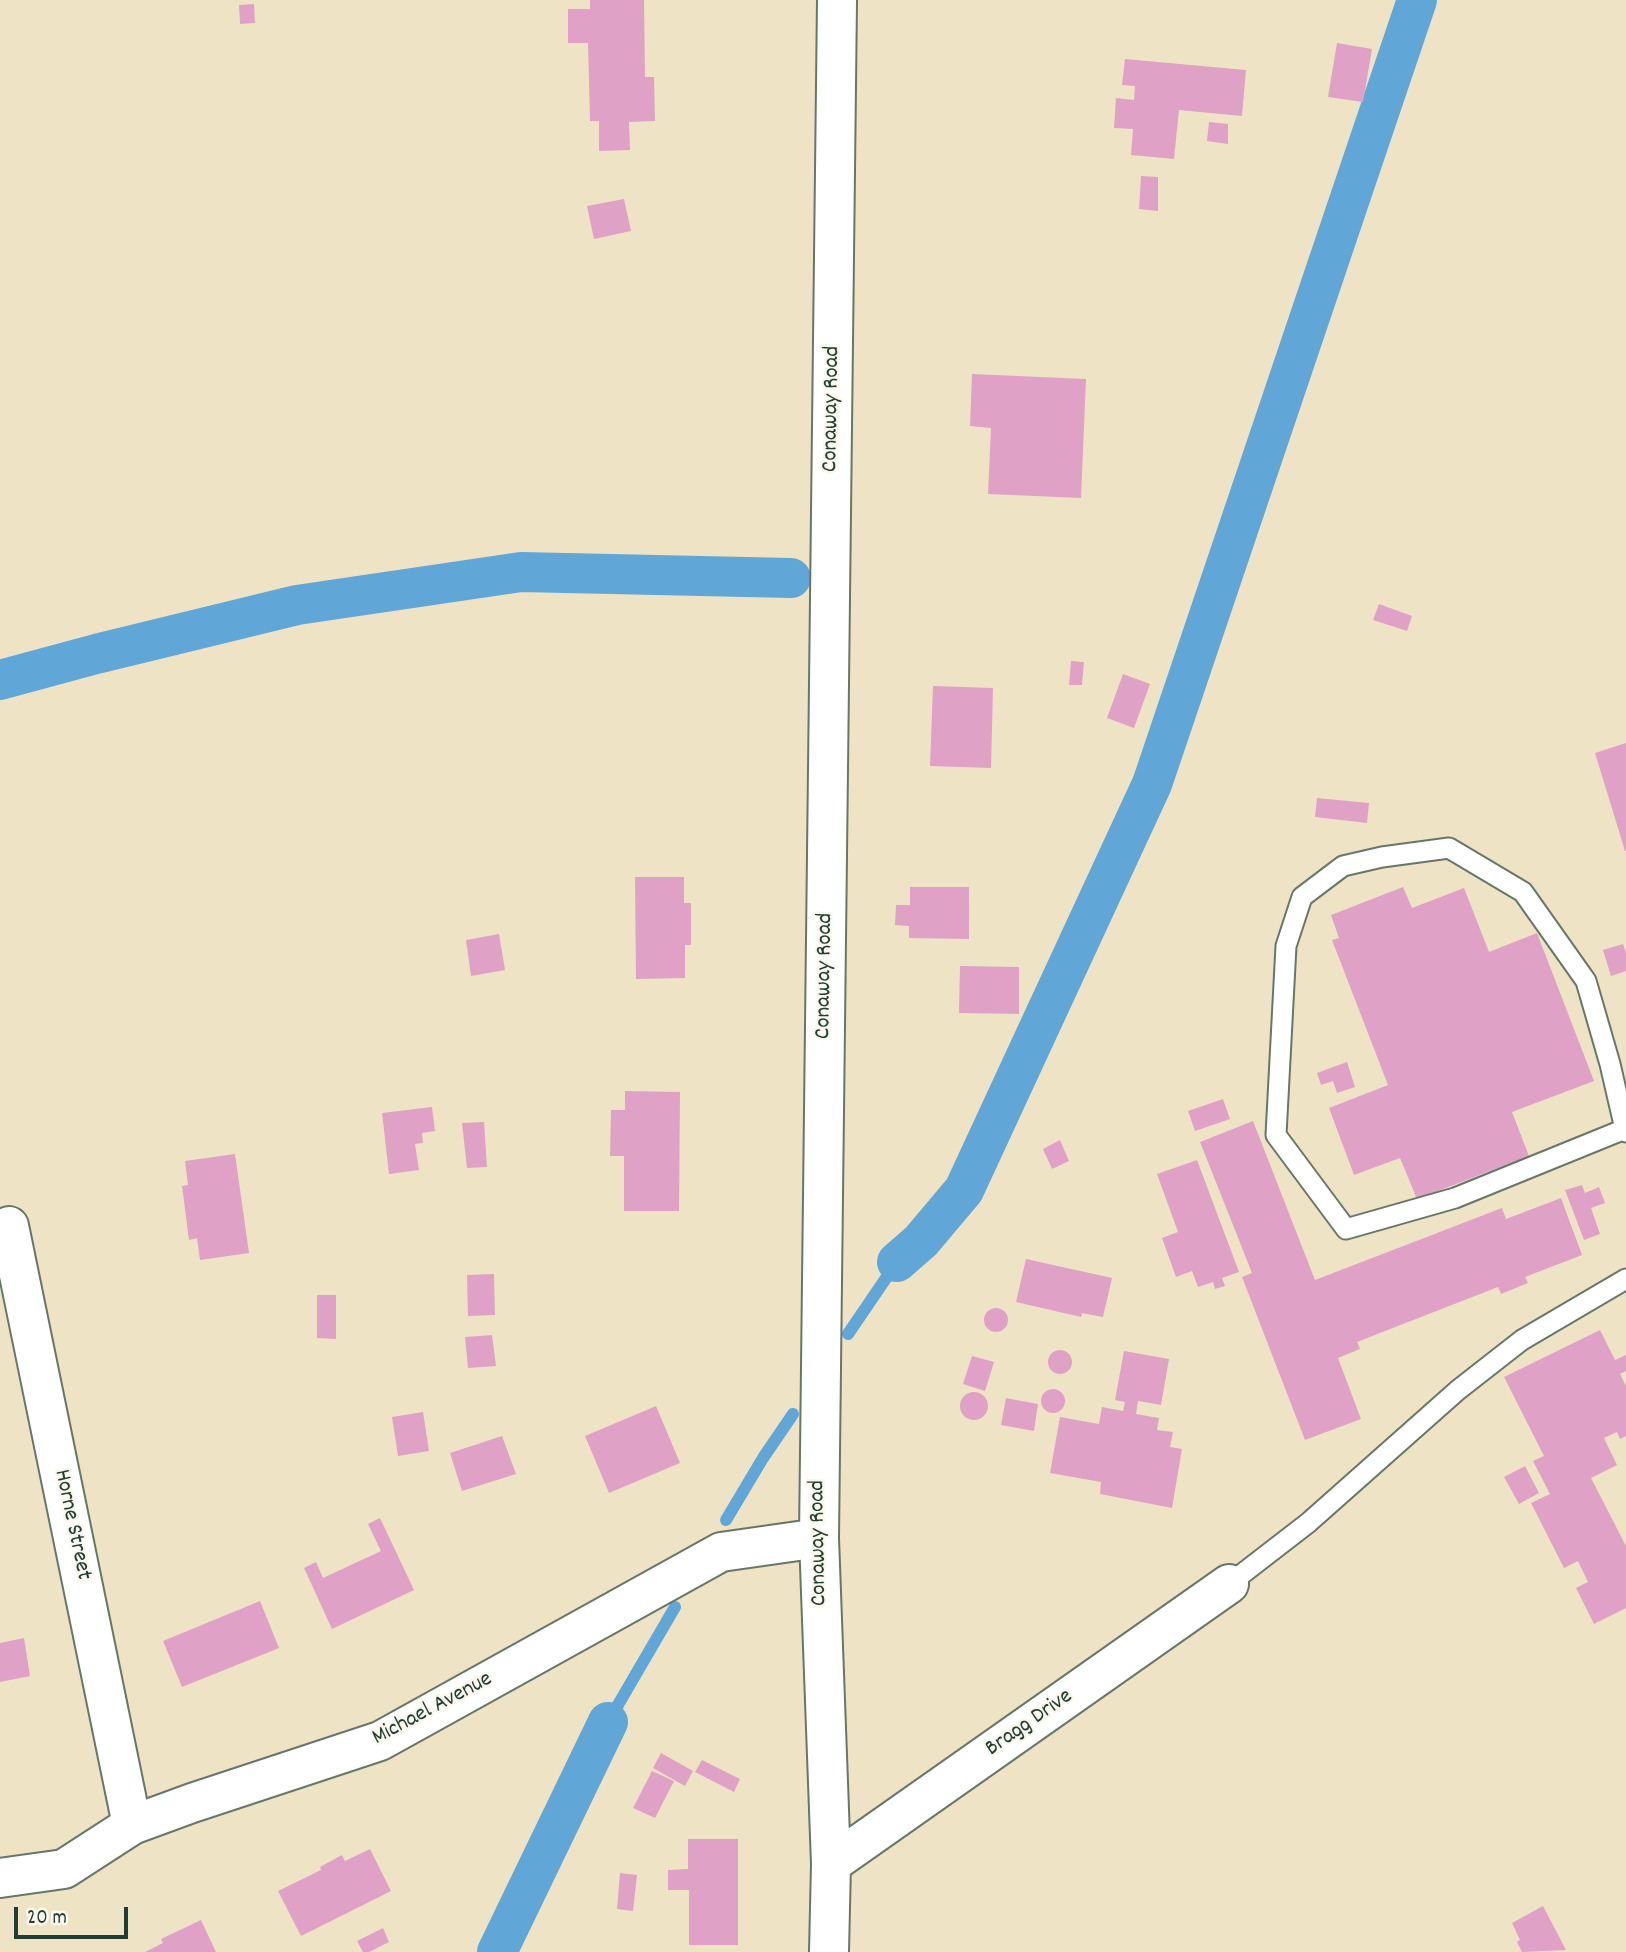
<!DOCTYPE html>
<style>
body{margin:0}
#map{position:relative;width:1626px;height:1952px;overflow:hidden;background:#eee4c5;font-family:Dekko,sans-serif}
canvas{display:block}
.scale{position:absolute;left:14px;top:1907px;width:114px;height:32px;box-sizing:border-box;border:4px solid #1f3d34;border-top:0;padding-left:9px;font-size:21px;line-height:24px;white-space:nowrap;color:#1f3d34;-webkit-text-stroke:5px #fbf7ec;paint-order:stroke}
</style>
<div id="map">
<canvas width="1626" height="1952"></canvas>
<div class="scale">20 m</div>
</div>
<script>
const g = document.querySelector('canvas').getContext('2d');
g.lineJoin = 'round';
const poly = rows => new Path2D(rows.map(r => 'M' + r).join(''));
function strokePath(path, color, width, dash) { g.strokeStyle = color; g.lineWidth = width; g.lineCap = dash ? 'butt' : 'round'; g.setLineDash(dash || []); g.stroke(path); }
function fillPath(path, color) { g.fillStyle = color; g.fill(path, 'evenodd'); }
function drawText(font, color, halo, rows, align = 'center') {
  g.font = font + ' Dekko,sans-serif'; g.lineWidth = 5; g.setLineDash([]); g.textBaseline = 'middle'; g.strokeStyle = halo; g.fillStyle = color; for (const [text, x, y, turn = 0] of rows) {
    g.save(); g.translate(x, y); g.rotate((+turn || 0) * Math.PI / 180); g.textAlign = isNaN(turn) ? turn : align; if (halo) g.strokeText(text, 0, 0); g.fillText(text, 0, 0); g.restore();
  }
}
const stream = poly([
 [848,1334,897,1262],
 [726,1520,763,1458,793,1414],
 [608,1722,675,1607]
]);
const canal = poly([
 [0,680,96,654,297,605,521,572,791,578],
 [897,1262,921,1241,964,1190,1152,784,1417,0],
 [497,1952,608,1722]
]);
const building = poly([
 [590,0,644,0,645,77,654,77,655,121,629,122,630,150,599,151,599,121,590,121,588,43,568,43,568,9,590,9],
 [254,4,255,23,240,24,239,5],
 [1337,43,1372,49,1363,102,1328,97],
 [1125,59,1246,70,1242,116,1179,110,1174,159,1131,155,1133,129,1114,128,1116,98,1134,100,1135,86,1122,85],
 [1209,122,1228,124,1228,144,1207,141],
 [1141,176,1158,177,1158,211,1139,209],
 [624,199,631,231,594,239,587,206],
 [972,374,1086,379,1081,498,988,494,991,428,970,426],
 [1379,604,1412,616,1407,631,1373,620],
 [1071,661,1084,662,1082,685,1069,685],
 [1123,674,1150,684,1134,728,1107,718],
 [933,686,993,688,991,768,930,766],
 [1626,743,1626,851,1625,851,1595,753],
 [1317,798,1369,803,1367,823,1315,817],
 [635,877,684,877,684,903,691,903,691,945,685,945,685,978,636,979],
 [910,887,969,887,969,939,909,938,909,926,895,925,896,905,910,905],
 [1403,887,1412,908,1464,888,1489,952,1537,933,1594,1081,1512,1112,1529,1156,1417,1199,1400,1158,1354,1175,1329,1108,1388,1085,1332,940,1339,938,1331,915],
 [499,934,505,970,471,976,466,940],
 [1623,944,1626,953,1626,971,1611,976,1603,950],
 [960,966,1019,967,1019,1014,959,1013],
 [1347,1062,1355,1087,1337,1093,1333,1081,1321,1085,1317,1073],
 [625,1091,680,1092,679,1211,624,1211,624,1156,610,1156,611,1110,625,1110],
 [1223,1099,1230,1119,1195,1131,1188,1111],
 [432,1107,435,1131,422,1133,423,1143,415,1144,419,1170,389,1174,382,1113],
 [1253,1121,1315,1280,1502,1208,1506,1219,1561,1198,1582,1255,1525,1277,1528,1283,1501,1294,1498,1287,1357,1342,1360,1349,1338,1358,1361,1419,1305,1440,1242,1277,1252,1273,1200,1142],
 [484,1122,487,1167,467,1168,462,1123],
 [1060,1140,1069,1161,1052,1169,1043,1149],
 [235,1154,249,1253,200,1260,197,1238,189,1240,182,1186,188,1185,185,1161],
 [1197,1160,1239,1272,1222,1278,1225,1286,1215,1289,1213,1282,1198,1287,1192,1271,1176,1277,1162,1238,1178,1232,1157,1174],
 [1582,1185,1585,1193,1599,1187,1605,1203,1591,1208,1600,1234,1584,1240,1565,1190],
 [1026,1259,1112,1278,1103,1317,1082,1313,1081,1317,1016,1302],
 [494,1274,495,1315,468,1316,467,1275],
 [317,1295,336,1295,336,1339,317,1338],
 '984 1320a12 12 0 1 1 24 0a12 12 0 1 1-24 0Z',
 [1600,1330,1615,1360,1626,1355,1626,1371,1620,1374,1626,1386,1626,1436,1620,1439,1617,1432,1604,1438,1617,1465,1591,1478,1626,1546,1626,1608,1594,1624,1576,1588,1588,1582,1578,1561,1564,1568,1531,1503,1550,1494,1533,1461,1544,1456,1504,1377],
 [492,1335,496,1366,468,1368,465,1337],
 '1048 1362a12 12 0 1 1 24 0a12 12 0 1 1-24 0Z',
 [1124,1351,1169,1359,1161,1405,1138,1401,1136,1414,1159,1418,1157,1430,1173,1432,1170,1447,1182,1449,1172,1508,1100,1494,1101,1482,1050,1473,1060,1417,1099,1424,1102,1407,1123,1411,1125,1402,1115,1400],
 [972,1356,994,1362,985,1391,963,1384],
 '1041 1401a12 12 0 1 1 24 0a12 12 0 1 1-24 0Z',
 '960 1406a14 14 0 1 1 28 0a14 14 0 1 1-28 0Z',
 [1006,1398,1038,1404,1034,1431,1001,1425],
 [656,1406,680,1463,609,1493,585,1436],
 [423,1412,429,1451,398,1456,392,1417],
 [502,1436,516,1474,462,1491,450,1453],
 [1525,1466,1539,1493,1519,1504,1504,1477],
 [380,1518,414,1590,332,1629,304,1568,316,1562,323,1578,381,1551,368,1524],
 [260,1601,279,1648,182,1687,163,1641],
 [24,1638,30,1676,0,1682,0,1643],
 [661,1753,693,1771,685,1786,653,1768],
 [702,1760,740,1779,734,1792,695,1772],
 [652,1771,674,1781,655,1818,633,1808],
 [688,1839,738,1839,738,1945,689,1945,689,1890,668,1890,668,1870,688,1869],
 [370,1849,391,1891,301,1936,278,1891,321,1870,320,1867,342,1855,345,1861],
 [620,1873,637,1875,633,1911,617,1909],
 [1543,1906,1566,1950,1522,1952,1517,1942,1520,1940,1512,1923],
 [201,1920,216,1952,145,1952,163,1943,161,1939],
 [383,1928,389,1942,369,1952,363,1952,357,1941]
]);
const lane = poly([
 [1625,1129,1455,1198,1346,1229,1276,1135,1286,946,1302,897,1343,866,1382,857,1449,848,1523,892,1586,981,1610,1064,1625,1129,1626,1132],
 [1229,1584,1308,1523,1458,1390,1522,1340,1626,1279]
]);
const street = poly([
 [9,1226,132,1825],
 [831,1864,1229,1584],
 [0,1878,64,1869,132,1825,192,1803,380,1741,721,1552,819,1538],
 [829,1952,831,1864,819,1538,837,0]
]);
const streetNames = [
 ["Conaway Road",833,409,-89],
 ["Conaway Road",826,976,-89],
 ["Horne Street",71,1525,78],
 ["Conaway Road",820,1543,-91],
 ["Michael Avenue",433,1710,-28],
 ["Bragg Drive",1030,1724,-35]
];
strokePath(stream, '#60a6d6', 12);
strokePath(canal, '#60a6d6', 40);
fillPath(building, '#e0a1c6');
strokePath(lane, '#677767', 23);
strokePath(street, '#677767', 42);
strokePath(lane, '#fff', 19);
strokePath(street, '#fff', 38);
drawText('23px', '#1f3d34', '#fbf7ec', streetNames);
</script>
